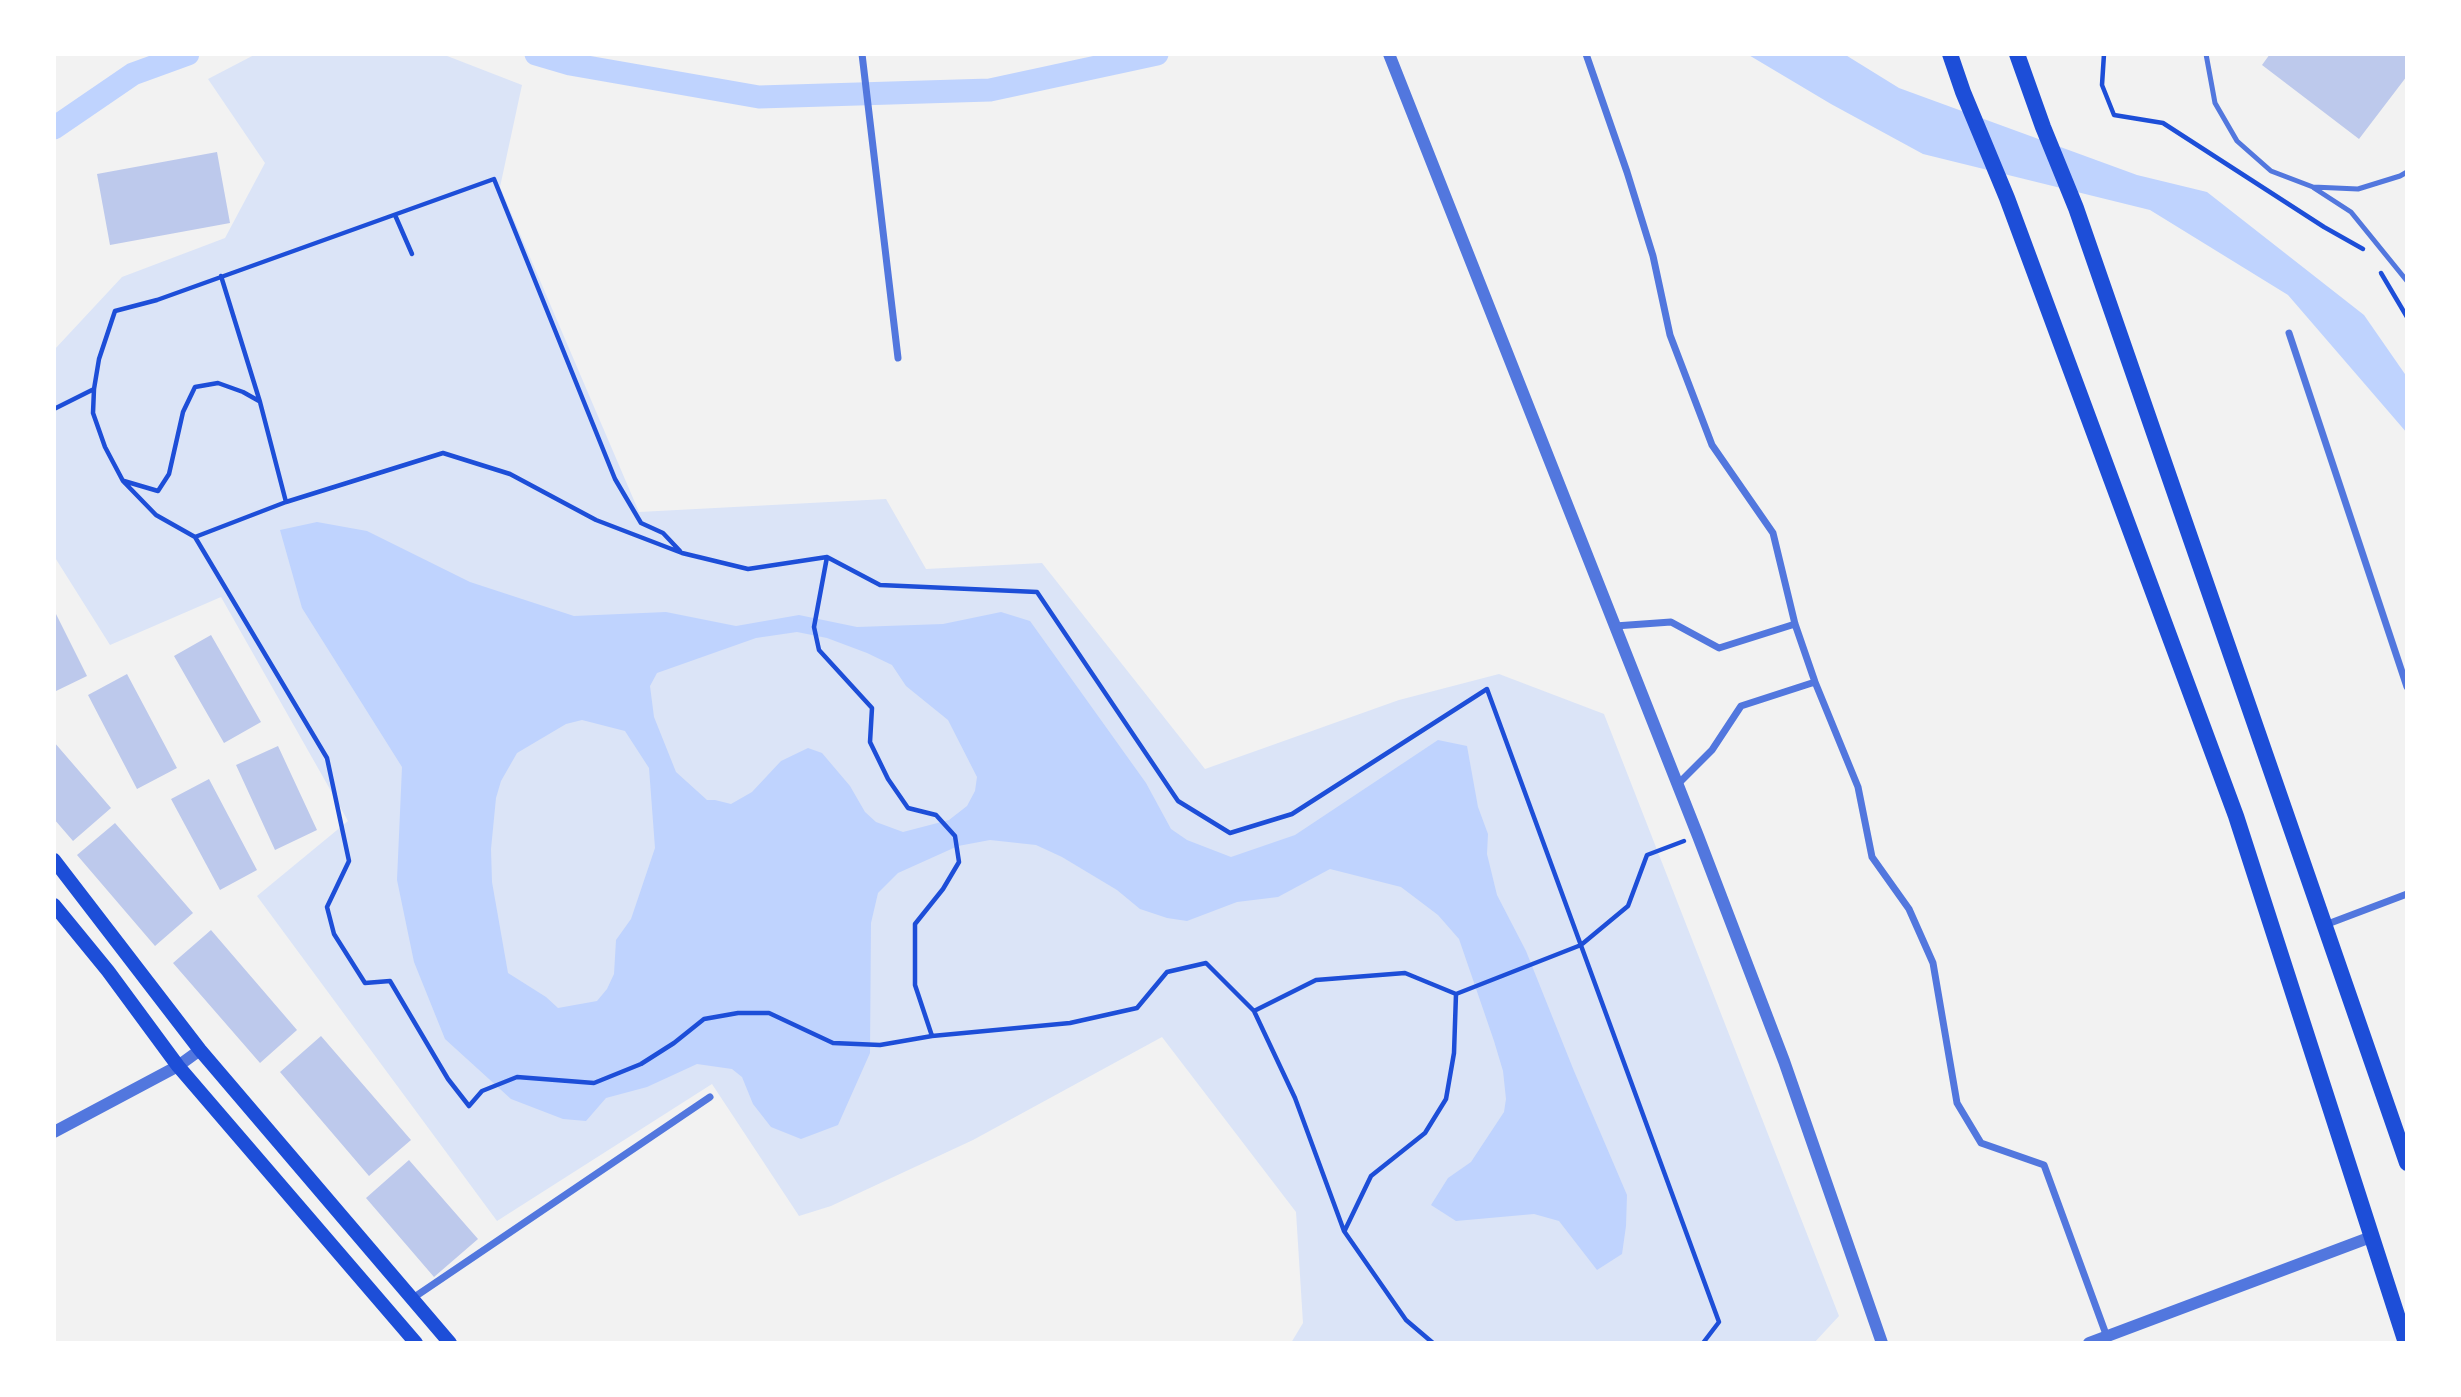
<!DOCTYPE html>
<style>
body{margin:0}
#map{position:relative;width:2461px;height:1397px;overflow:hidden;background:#f2f2f2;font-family:"Titillium Web",sans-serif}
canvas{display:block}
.frame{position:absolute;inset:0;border:56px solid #fff;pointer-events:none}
</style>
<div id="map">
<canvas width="2461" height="1397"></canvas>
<div class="frame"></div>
</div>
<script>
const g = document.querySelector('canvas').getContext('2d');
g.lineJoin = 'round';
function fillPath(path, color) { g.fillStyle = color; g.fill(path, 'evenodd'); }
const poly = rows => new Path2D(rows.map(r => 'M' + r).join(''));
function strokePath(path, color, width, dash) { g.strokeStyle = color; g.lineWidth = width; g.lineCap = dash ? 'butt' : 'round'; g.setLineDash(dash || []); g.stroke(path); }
const green = poly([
 [256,54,442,54,522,85,500,187,639,512,886,499,926,569,1042,563,1205,769,1399,700,1499,674,1604,714,1839,1316,1814,1343,1291,1343,1303,1323,1296,1212,1162,1037,973,1140,831,1206,799,1216,712,1084,497,1221,257,896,348,821,221,597,110,645,54,556,54,350,122,277,225,238,265,163,208,79]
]);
const water = poly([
 [1747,54,1844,54,1899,88,2137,175,2207,192,2364,315,2407,377,2407,433,2288,295,2150,210,1923,154,1831,104],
 [317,522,367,531,470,582,574,616,666,612,736,626,799,615,857,627,943,624,1001,612,1030,621,1146,783,1171,829,1187,840,1231,857,1295,835,1438,740,1467,746,1478,807,1488,834,1487,854,1497,895,1526,951,1574,1071,1627,1195,1626,1226,1622,1254,1597,1270,1559,1221,1534,1214,1456,1221,1431,1205,1448,1178,1471,1162,1504,1112,1506,1099,1503,1071,1494,1041,1459,939,1438,915,1401,887,1330,869,1278,897,1237,902,1187,921,1167,918,1140,909,1117,890,1062,857,1036,845,990,840,958,846,898,873,878,893,871,923,870,1053,838,1125,801,1139,771,1127,753,1104,742,1077,732,1069,697,1064,647,1087,606,1098,586,1121,563,1119,511,1099,445,1039,414,962,397,880,402,767,302,608,280,530],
 [797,632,827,638,867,653,892,665,906,686,948,720,977,777,975,791,967,806,949,820,903,832,876,822,865,812,850,786,822,753,808,748,781,761,752,792,731,804,715,800,707,800,676,772,654,717,650,686,657,673,756,638],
 [582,720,625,731,649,768,655,848,631,919,616,940,614,974,607,989,597,1001,558,1008,546,997,508,973,492,882,491,849,496,798,501,781,517,753,566,724]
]);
const canal = poly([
 [536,54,570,64,759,97,990,90,1157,54],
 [54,128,133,74,188,54]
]);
const building = poly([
 [2270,54,2407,54,2407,76,2359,139,2262,65],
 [217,152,230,223,110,245,97,174],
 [54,610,87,676,54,692],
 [211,635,261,722,224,743,174,656],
 [127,674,177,768,137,789,88,695],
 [54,742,111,808,73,841,54,819],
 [278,746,317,830,275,850,236,765],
 [209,779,257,870,220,890,171,799],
 [115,823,193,913,155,946,77,855],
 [211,930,297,1030,260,1063,173,963],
 [321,1036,411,1140,369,1176,280,1072],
 [409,1160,478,1239,434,1277,366,1198]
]);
const path = poly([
 [2104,54,2102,85,2114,115,2163,123,2324,227,2363,249],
 [395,215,412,254],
 [2381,273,2407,317],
 [221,276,260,402,286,502],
 [94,389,99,359,115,311,157,300,494,179,615,479,641,523,663,533,680,551],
 [54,409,94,389,93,413,105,447,123,481,156,515,195,537,327,758,349,861,327,907,334,934,365,983,390,981,448,1079,469,1106,482,1091,517,1077,594,1083,641,1064,674,1043,704,1019,738,1013,769,1013,833,1043,880,1045,932,1036,915,985,915,924,943,889,959,862,955,836,936,815,908,808,888,779,870,742,872,708,819,650,814,627,827,557,748,569,682,553,596,520,510,474,443,453,286,502,195,537],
 [124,481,158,491,169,474,183,412,195,387,218,383,243,392,259,401],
 [827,557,880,585,1037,592,1178,801,1230,833,1292,814,1487,689,1719,1322,1703,1343],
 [1254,1011,1316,980,1405,973,1456,994,1581,945,1628,906,1647,855,1684,841],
 [932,1036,1070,1023,1137,1008,1167,972,1206,963,1254,1011,1295,1098,1344,1231,1406,1320,1433,1343],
 [1345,1230,1371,1176,1425,1133,1446,1099,1454,1053,1456,994]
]);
const service = poly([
 [2206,54,2215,103,2237,141,2271,171,2313,187,2358,189,2400,176,2407,172],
 [2314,188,2351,212,2407,281]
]);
const minor = poly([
 [862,54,898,358],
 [1586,54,1627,172,1653,256,1670,335,1712,445,1773,533,1795,624,1815,682,1858,787,1872,857,1909,909,1933,963,1957,1103,1981,1143,2044,1165,2107,1337],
 [2289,333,2407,687],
 [1615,626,1671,622,1719,648,1795,624],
 [1678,784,1712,750,1741,706,1815,682],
 [2325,925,2407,894],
 [413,1298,710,1097]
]);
const tertiary = poly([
 [1389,54,1698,836,1784,1061,1882,1343],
 [54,1132,178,1066,200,1050],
 [2089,1343,2371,1237]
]);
const secondary = poly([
 [54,860,200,1050,450,1343],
 [54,905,108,971,178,1066,416,1343]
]);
const primary = poly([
 [1950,54,1963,92,2007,198,2236,816,2406,1343],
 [2017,54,2043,127,2076,208,2407,1163]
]);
fillPath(green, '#dbe4f7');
fillPath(water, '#bfd3fe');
strokePath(canal, '#bfd3fe', 23);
fillPath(building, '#bdc9ec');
strokePath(path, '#1d4ed8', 4.5);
strokePath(service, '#5277de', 5);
strokePath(minor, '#5277de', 7);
strokePath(tertiary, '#5277de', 12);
strokePath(secondary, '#1d4ed8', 14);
strokePath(primary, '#1d4ed8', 16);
</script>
